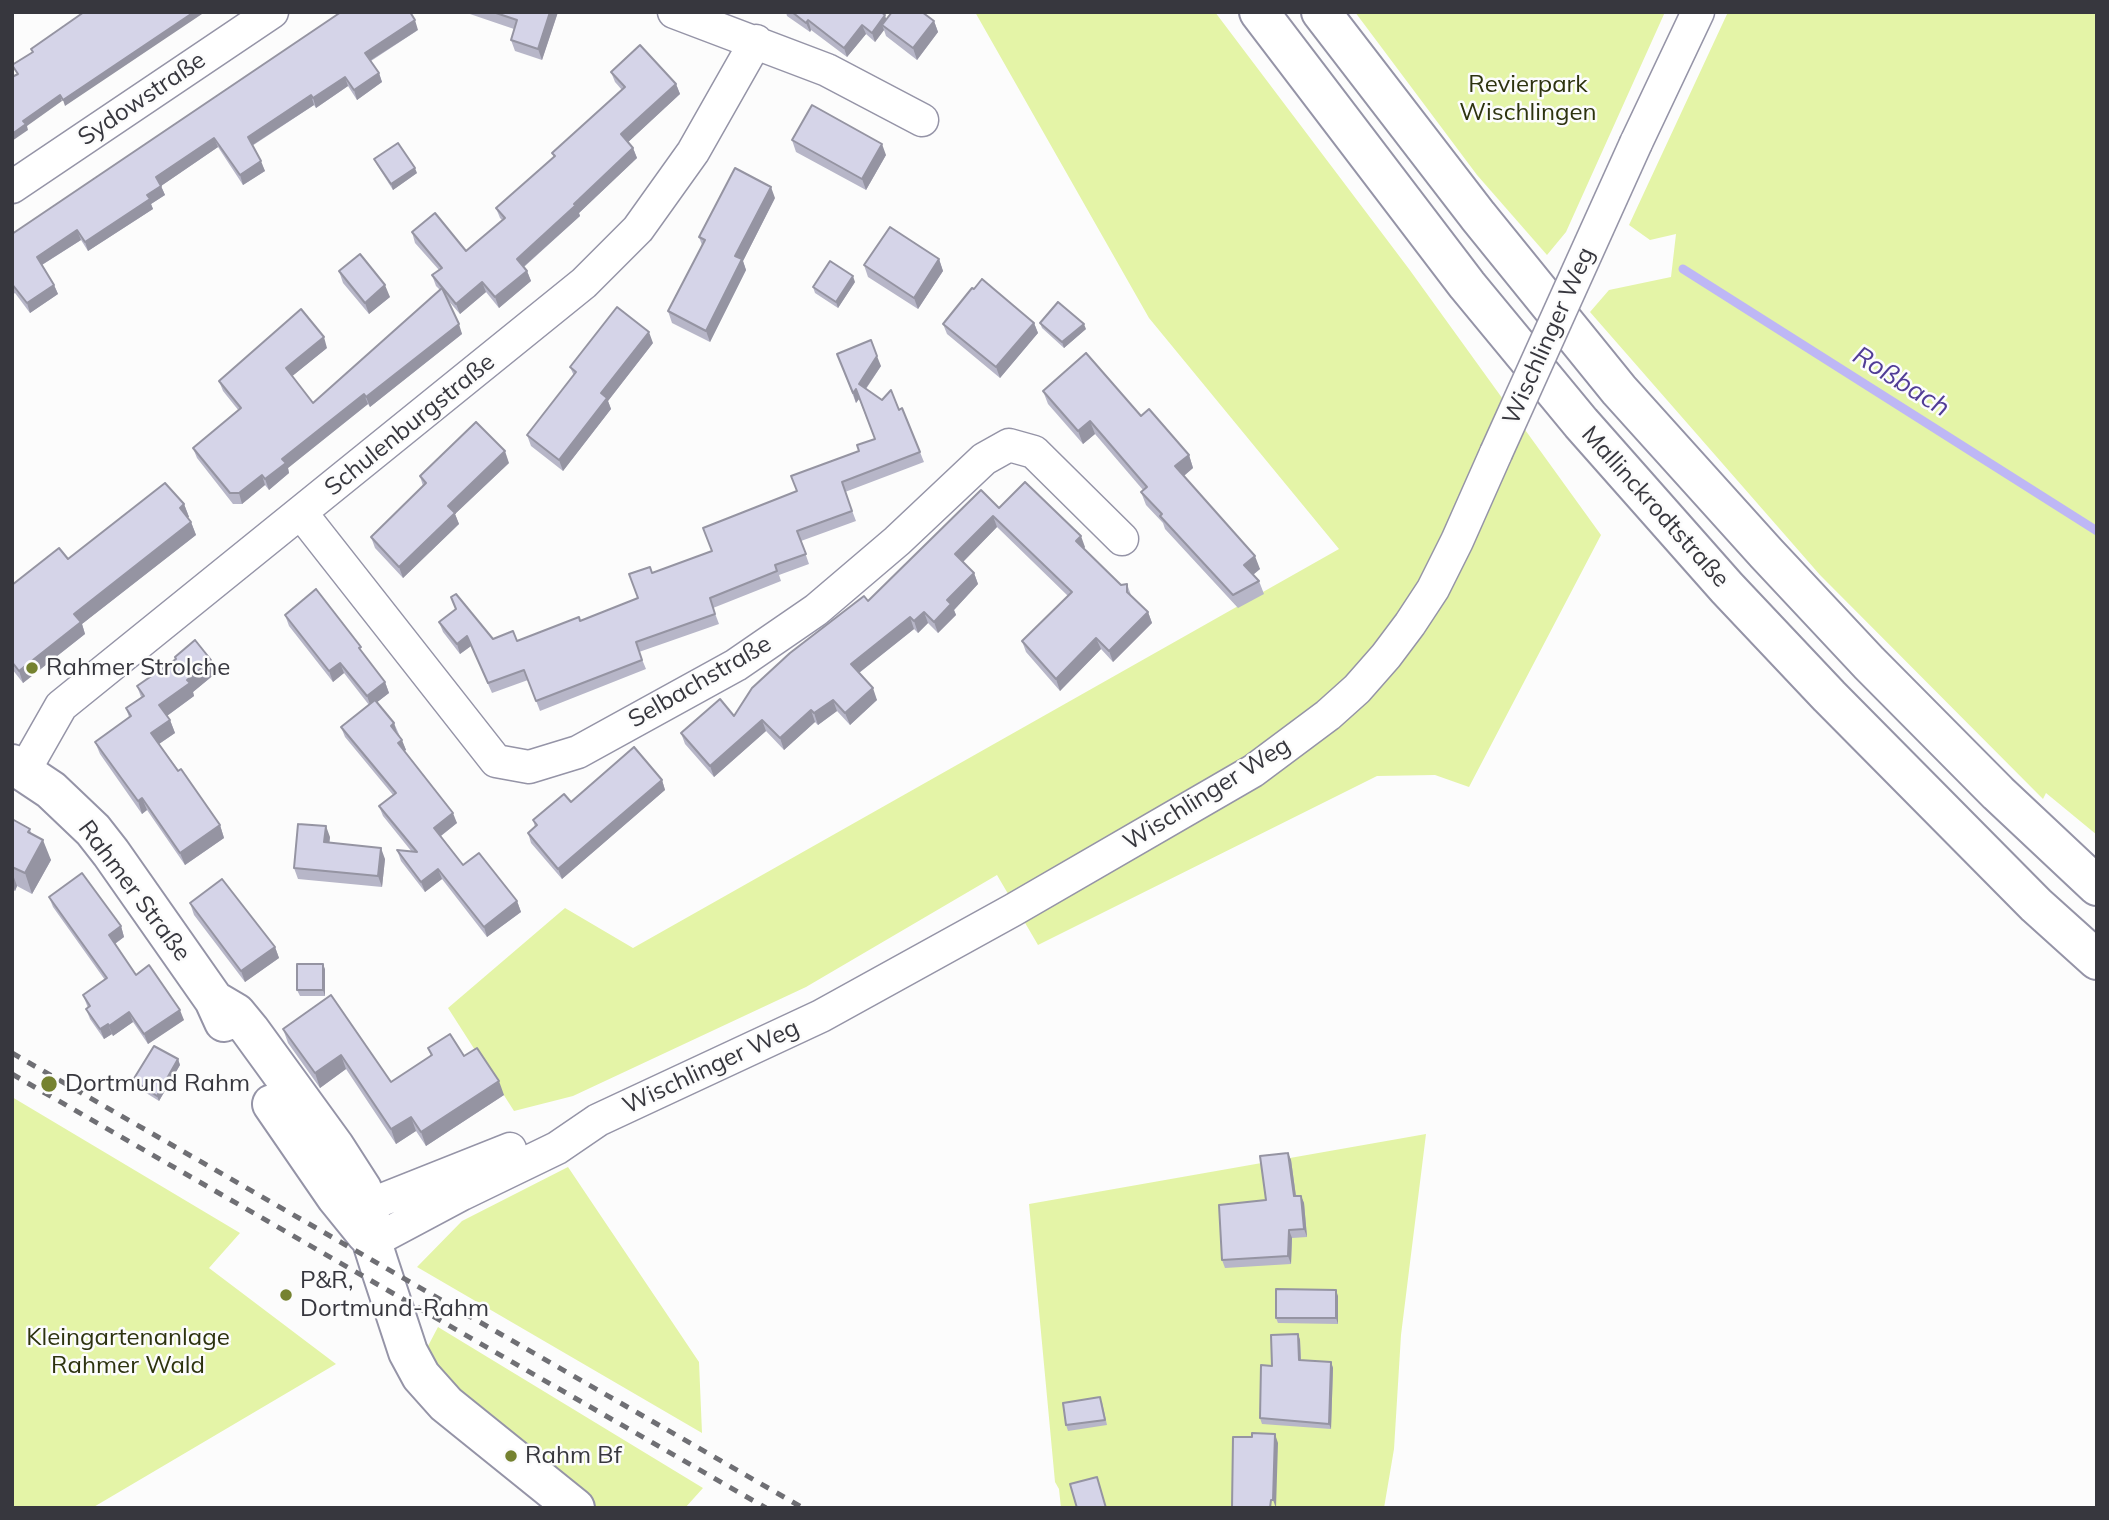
<!DOCTYPE html>
<meta charset="utf-8">
<style>
body{margin:0}
#map{position:relative;width:2109px;height:1520px;overflow:hidden;background:#fcfcfc;font-family:Mulish,sans-serif}
canvas{display:block}
.frame{position:absolute;inset:0;border:14px solid #37373e;pointer-events:none}
</style>
<div id="map">
<canvas width="2109" height="1520"></canvas>
<div class="frame"></div>
</div>
<script>
const g = document.querySelector('canvas').getContext('2d');
g.lineJoin = 'round';
function fillPath(path, color) { g.fillStyle = color; g.fill(path, 'evenodd'); }
const poly = rows => new Path2D(rows.map(r => 'M' + r).join(''));
function strokePath(path, color, width, dash) { g.strokeStyle = color; g.lineWidth = width; g.lineCap = dash ? 'butt' : 'round'; g.setLineDash(dash || []); g.stroke(path); }
function drawText(font, color, halo, rows, align = 'center') {
  g.font = font + ' Mulish,sans-serif'; g.lineWidth = 5; g.setLineDash([]); g.textBaseline = 'middle'; g.strokeStyle = halo; g.fillStyle = color; for (const [text, x, y, turn = 0] of rows) {
    g.save(); g.translate(x, y); g.rotate((+turn || 0) * Math.PI / 180); g.textAlign = isNaN(turn) ? turn : align; if (halo) g.strokeText(text, 0, 0); g.fillText(text, 0, 0); g.restore();
  }
}
const green = poly([
 [975,12,1215,12,1409,269,1601,535,1469,787,1435,775,1377,776,1038,945,997,875,806,987,573,1096,514,1111,448,1008,565,908,633,948,1339,549,1149,318],
 [1355,12,1665,12,1566,232,1547,255,1477,175],
 [1728,12,2097,12,2097,835,2046,793,2043,799,1820,575,1590,312,1609,290,1671,277,1676,234,1650,240,1629,225],
 [12,1097,240,1233,209,1268,336,1364,92,1508,12,1508],
 [1426,1134,1401,1335,1394,1449,1384,1508,1061,1508,1059,1489,1055,1482,1029,1204],
 [568,1167,699,1362,702,1433,417,1267,462,1221],
 [438,1327,703,1488,685,1508,575,1508,408,1352,428,1346]
]);
const stream = poly([
 [1683,269,2097,531]
]);
const street = poly([
 [674,12,827,70,922,120],
 [1636,143,1698,12],
 [12,187,272,12],
 [301,513,496,761,529,767,578,752,736,665,816,610,897,541,984,459,1009,445,1034,452,1122,539],
 [24,771,61,706,584,283,638,229,693,152,756,41],
 [350,1217,369,1205,510,1149],
 [372,1242,462,1194,557,1148,598,1120,821,1016,1013,910,1253,771,1328,715,1357,689,1386,656,1410,624,1433,589,1457,541,1496,453]
]);
const secondary = poly([
 [12,764,51,790,93,830,111,853,214,1000,224,1022],
 [214,1000,236,1013,250,1030,335,1147,362,1189,369,1205,372,1242,379,1264,408,1352,421,1376,446,1404,575,1508],
 [272,1104,336,1197,366,1234]
]);
const highway = poly([
 [1259,12,1467,285,1581,423,1727,588,1829,696,2036,905,2097,960],
 [1321,12,1478,216,1619,390,1766,553,1869,663,1998,793,2097,886]
]);
const rail = poly([
 [12,1053,803,1508],
 [12,1074,766,1508]
]);
const streetBridge = poly([
 [1496,453,1636,143]
]);
const wall = poly([
 [464,12,558,12,542,60,515,51,511,40,514,29],
 [786,12,881,12,886,19,934,21,938,32,917,60,886,36,884,30,875,42,866,34,847,57,811,30,810,32,787,16],
 [418,30,371,61,379,73,382,82,357,100,348,86,316,108,314,105,252,146,265,171,243,185,218,147,161,186,165,195,151,204,153,209,88,251,81,240,42,265,54,285,58,294,30,313,15,293,12,295,12,234],
 [611,72,676,84,680,94,628,142,633,148,637,158,579,213,580,216,524,267,527,271,531,281,499,308,486,292,460,314,446,298,462,334,370,407,368,404,288,468,289,473,269,490,265,485,242,504,233,504,197,458,193,448,239,411,223,391,219,381,327,348,292,376,313,403,440,290,436,286,432,275,439,270,415,243,412,232,466,251,502,220,500,218,496,208,554,157,552,153,622,90,615,82],
 [792,140,886,155,866,190,796,152],
 [374,159,417,173,393,190,377,165],
 [775,198,743,261,746,270,710,342,672,323,668,311,702,245,699,237],
 [939,259,943,271,918,309,868,277,864,265],
 [339,271,390,297,369,314,343,283],
 [855,282,838,308,815,293,813,287],
 [1034,323,1038,333,1000,378,947,334,943,324],
 [1040,323,1086,329,1064,348,1042,328],
 [653,343,608,401,611,409,563,471,531,446,527,435,574,376,570,367],
 [837,354,881,366,866,389,882,400,899,410,902,408,924,462,845,492,856,521,801,541,809,564,779,575,781,581,713,608,719,624,639,652,646,669,540,711,528,680,492,693,471,646,460,654,443,632,439,622,456,609,493,639,517,641,580,621,638,598,652,573,712,551,797,491,859,451,875,439,859,399,856,403],
 [1043,391,1141,416,1189,455,1193,468,1184,476,1260,569,1253,575,1259,581,1264,594,1238,608,1165,529,1163,523,1146,505,1141,492,1143,490,1095,434,1083,444,1048,404],
 [509,463,455,514,459,524,403,578,375,548,371,537,423,486,420,476],
 [184,504,189,517,187,517,191,522,196,535,82,624,85,634,23,683,12,669,12,585],
 [999,508,1085,547,1084,549,1121,585,1127,584,1131,595,1148,612,1152,623,1113,662,1101,649,1060,691,1026,652,1022,641,1068,596,997,527,963,562,974,573,978,584,954,610,956,615,938,633,928,623,918,633,914,629,859,673,877,700,850,725,837,711,818,725,815,722,784,750,766,731,714,777,685,744,681,733,734,716,868,601],
 [285,615,385,682,389,693,377,702,394,723,406,750,404,751,457,823,441,836,463,865,517,901,521,912,487,937,442,879,425,892,401,861,397,850,412,852,383,816,379,806,393,795,345,737,341,727,369,705,344,673,333,682,289,626],
 [175,657,211,660,216,673,193,692,194,696,167,716,170,720,175,733,159,744,220,825,224,838,185,865,147,810,142,814,100,754,95,742,129,717,126,708,141,697,137,686,176,659],
 [662,780,665,790,562,879,531,843,528,833,535,827,533,820,571,802],
 [12,819,30,829,31,833,51,860,32,894,17,886,15,891,12,889],
 [330,837,329,843,385,859,382,887,298,879,294,868],
 [49,897,121,926,124,937,115,944,136,975,184,1020,148,1044,133,1022,113,1036,112,1034,104,1039,90,1019,86,1009,88,1008,83,995,105,980,53,907],
 [190,903,275,947,279,958,245,982,194,915],
 [325,969,325,996,300,996,297,990],
 [331,995,391,1082,431,1056,428,1048,464,1056,504,1095,426,1146,416,1131,396,1144,346,1069,320,1088,288,1043,283,1029],
 [178,1059,180,1065,159,1101,135,1086,133,1080],
 [1288,1153,1291,1160,1296,1196,1301,1196,1304,1203,1307,1237,1292,1238,1291,1264,1225,1268,1222,1260,1266,1200],
 [1338,1296,1338,1324,1278,1323,1276,1318],
 [1298,1334,1300,1340,1301,1361,1331,1362,1333,1368,1331,1429,1262,1424,1260,1418,1272,1366],
 [1102,1402,1107,1425,1068,1431,1066,1425]
]);
const shadedWall = poly([
 [194,12,205,12,65,106,63,100],
 [550,12,558,12,542,60,538,49],
 [885,15,888,25,882,25,884,30,875,42,872,33],
 [415,20,418,30,368,62,365,53],
 [808,20,811,30,810,32,806,23],
 [934,21,938,32,917,60,913,48],
 [862,25,866,34,847,57,844,48],
 [379,73,382,82,357,100,354,90],
 [345,77,348,86,316,108,313,98],
 [676,84,680,94,625,145,621,134],
 [60,95,62,101,27,126,28,130,12,141,12,134,23,121],
 [311,95,314,105,251,146,248,137],
 [214,138,218,147,161,186,165,195,151,204,153,209,88,251,85,242,147,195,156,177],
 [882,144,886,155,866,190,862,179],
 [633,148,637,158,579,213,580,216,521,269,517,259],
 [261,161,265,171,243,185,240,175],
 [415,168,417,173,393,190,391,184],
 [771,187,775,198,743,261,746,270,710,342,706,331,735,256],
 [77,230,81,240,40,266,37,257],
 [939,259,943,271,918,309,914,298],
 [527,271,531,281,499,308,495,297],
 [853,276,855,282,838,308,836,302],
 [482,282,486,292,460,314,456,304],
 [54,285,58,294,30,313,27,303],
 [385,285,390,297,369,314,365,303],
 [1034,323,1038,333,1000,378,996,367],
 [459,324,462,334,370,407,366,397],
 [1084,324,1086,329,1064,348,1062,342],
 [649,332,653,343,608,401,611,409,563,471,559,460,601,393],
 [324,337,327,348,290,378,286,368],
 [877,356,881,366,862,394,859,384],
 [856,389,859,399,856,403,853,393],
 [364,394,368,404,288,468,289,473,269,490,265,479,282,459],
 [1090,421,1095,434,1083,444,1078,431],
 [505,451,509,463,455,514,459,524,403,578,399,567,448,506],
 [1189,455,1193,468,1180,479,1175,466],
 [262,475,265,485,242,504,239,493],
 [184,504,189,517,184,520,180,508],
 [993,516,997,527,959,566,955,554],
 [191,522,196,535,82,624,85,634,23,683,19,671,74,614],
 [1081,536,1085,547,1080,553,1076,541],
 [1255,556,1260,569,1249,578,1244,565],
 [974,573,978,584,954,610,956,615,938,633,934,622,947,600],
 [924,612,928,623,918,633,914,621],
 [1148,612,1152,623,1113,662,1109,651],
 [910,617,914,629,855,676,851,664],
 [467,636,471,646,460,654,457,644],
 [1096,638,1101,649,1060,691,1056,679],
 [211,660,216,673,193,692,194,696,164,718,159,705],
 [340,663,344,673,333,682,329,671],
 [385,682,389,693,371,707,367,696],
 [873,688,877,700,850,725,845,713],
 [833,700,837,711,818,725,814,713],
 [811,710,815,722,784,750,780,738],
 [170,720,175,733,156,746,151,733],
 [762,720,766,731,714,777,710,766],
 [394,723,397,733,391,726],
 [402,740,406,750,402,753,398,743],
 [662,780,665,790,562,879,558,869],
 [142,798,147,810,142,814,138,801],
 [453,813,457,823,438,838,434,828],
 [220,825,224,838,185,865,180,853],
 [326,826,330,837,328,854,324,842],
 [43,840,51,860,32,894,25,873],
 [381,848,385,859,382,887,378,876],
 [438,869,442,879,425,892,421,882],
 [12,872,17,886,15,891,12,883],
 [517,901,521,912,487,937,484,927],
 [121,926,124,937,113,945,109,935],
 [275,947,279,958,245,982,241,971],
 [323,964,325,969,325,996,323,990],
 [180,1010,184,1020,148,1044,144,1034],
 [129,1012,133,1022,113,1036,109,1026],
 [108,1024,112,1034,104,1039,100,1029],
 [341,1055,346,1069,320,1088,315,1073],
 [178,1059,180,1065,159,1101,157,1096],
 [499,1081,504,1095,426,1146,421,1132],
 [411,1117,416,1131,396,1144,391,1129],
 [1288,1153,1291,1160,1297,1204,1294,1196],
 [1301,1196,1304,1203,1307,1237,1304,1229],
 [1289,1230,1292,1238,1291,1264,1288,1256],
 [1336,1290,1338,1296,1338,1324,1336,1318],
 [1298,1334,1300,1340,1301,1366,1299,1360],
 [1331,1362,1333,1368,1331,1429,1329,1424],
 [1275,1434,1278,1443,1276,1508,1273,1500]
]);
const building = poly([
 [84,12,194,12,63,100,60,95,23,121,26,124,12,134,12,77,18,74,12,65,33,52,31,49,84,12],
 [341,12,410,12,415,20,365,53,379,73,354,90,345,77,313,98,311,95,248,137,261,161,240,175,214,138,156,177,161,186,147,195,150,199,85,242,77,230,37,257,54,285,27,303,12,284,12,234,341,12],
 [493,12,550,12,538,49,511,40,517,20,493,12],
 [792,12,881,12,885,15,872,33,862,25,844,48,808,20,806,23,792,12],
 [892,12,922,12,934,21,913,48,882,25,892,12],
 [640,45,676,84,621,134,633,148,574,204,576,205,517,259,527,271,495,297,482,282,456,304,432,275,442,268,412,232,435,213,466,251,505,218,496,208,555,156,552,153,625,87,611,72,640,45],
 [812,105,882,144,862,179,792,140,812,105],
 [398,143,415,168,391,184,374,159,398,143],
 [735,168,771,187,735,256,742,259,706,331,668,311,705,240,699,237,735,168],
 [890,227,939,259,914,298,864,265,890,227],
 [360,254,385,285,365,303,339,271,360,254],
 [830,261,853,276,836,302,813,287,830,261],
 [982,279,1034,323,996,367,943,324,972,288,974,289,982,279],
 [442,288,459,324,366,397,364,394,282,459,286,463,265,479,262,475,239,493,230,493,193,448,241,408,219,381,301,309,324,337,286,368,313,403,442,288],
 [1058,302,1084,324,1062,342,1040,323,1058,302],
 [617,307,649,332,601,393,607,398,559,460,527,435,576,372,570,367,617,307],
 [871,340,877,356,859,384,882,400,891,390,899,410,902,408,920,452,842,482,852,511,797,531,806,554,775,565,777,571,710,598,715,614,636,642,642,660,536,701,524,670,488,683,467,636,457,644,439,622,456,609,451,597,456,594,493,639,513,631,517,641,579,617,580,621,638,598,629,574,650,567,652,573,712,551,703,528,797,491,791,476,859,451,857,445,875,439,856,389,853,393,837,354,871,340],
 [1086,353,1141,416,1149,409,1189,455,1175,466,1255,556,1244,565,1259,581,1233,595,1160,516,1162,514,1141,492,1147,487,1090,421,1078,431,1043,391,1086,353],
 [476,422,505,451,448,506,455,513,399,567,371,537,426,483,420,476,476,422],
 [1025,482,1081,536,1076,541,1121,585,1127,584,1127,592,1148,612,1109,651,1096,638,1056,679,1022,641,1072,592,993,516,955,554,974,573,947,600,951,604,934,622,924,612,914,621,910,617,851,664,873,688,845,713,833,700,814,713,811,710,780,738,762,720,710,766,681,733,720,699,734,716,752,688,790,653,864,596,868,601,981,490,999,508,1025,482],
 [165,483,184,504,180,508,191,522,74,614,81,622,19,671,12,662,12,585,59,548,68,559,165,483],
 [316,589,361,647,359,648,385,682,367,696,340,663,329,671,285,615,316,589],
 [195,640,211,660,187,680,190,683,159,705,170,720,151,733,178,771,181,769,220,825,180,853,142,798,138,801,95,742,131,716,126,708,144,696,137,686,176,659,175,657,195,640],
 [375,700,394,723,391,726,402,740,398,743,453,813,434,828,463,865,479,853,517,901,484,927,438,869,421,882,397,850,417,852,379,806,396,793,341,727,375,700],
 [634,747,662,780,558,869,528,833,537,825,533,820,564,794,571,802,634,747],
 [12,819,30,829,28,832,43,840,25,873,12,867,12,819],
 [298,824,326,826,324,842,381,848,378,876,294,868,298,824],
 [82,873,121,926,109,935,136,975,149,965,180,1010,144,1034,129,1012,109,1026,108,1024,100,1029,86,1009,90,1006,83,995,107,978,49,897,82,873],
 [222,879,275,947,241,971,190,903,222,879],
 [297,964,323,964,323,990,297,990,297,964],
 [331,995,391,1082,432,1055,428,1048,450,1034,464,1056,477,1048,499,1081,421,1132,411,1117,391,1129,341,1055,315,1073,283,1029,331,995],
 [154,1046,178,1059,157,1096,133,1080,154,1046],
 [1288,1153,1294,1196,1301,1196,1304,1229,1289,1230,1288,1256,1222,1260,1219,1205,1266,1200,1260,1156,1288,1153],
 [1276,1289,1336,1290,1336,1318,1276,1318,1276,1289],
 [1298,1334,1299,1360,1331,1362,1329,1424,1260,1418,1261,1365,1272,1366,1271,1335,1298,1334],
 [1100,1397,1105,1420,1066,1425,1063,1403,1100,1397],
 [1252,1433,1275,1434,1273,1500,1271,1500,1270,1508,1232,1508,1233,1437,1252,1437,1252,1433],
 [1097,1477,1106,1508,1077,1508,1070,1484,1097,1477]
]);
const markers = [
 [32,668,7,"#758230"],
 [49,1084,9,"#758230"],
 [286,1295,7,"#758230"],
 [511,1456,7,"#758230"]
];
const parkNames = [
 ["Revierpark",1528,85],
 ["Wischlingen",1528,113],
 ["Kleingartenanlage",128,1338],
 ["Rahmer Wald",128,1366]
];
const streetNames = [
 ["Sydowstraße",142,99,-34],
 ["Wischlinger Weg",1549,336,-66],
 ["Schulenburgstraße",410,425,-39],
 ["Mallinckrodtstraße",1655,507,48],
 ["Selbachstraße",700,682,-30],
 ["Wischlinger Weg",1207,794,-32],
 ["Rahmer Straße",134,891,53],
 ["Wischlinger Weg",711,1067,-25]
];
const poiNames = [
 ["Rahmer Strolche",46,668],
 ["Dortmund Rahm",65,1084],
 ["P&R,",300,1281],
 ["Dortmund-Rahm",300,1309],
 ["Rahm Bf",525,1456]
];
const waterNames = [
 ["Roßbach",1901,382,32]
];
fillPath(green, '#e4f4a7');
strokePath(stream, '#beb7f5', 9);
strokePath(street, '#9594a7', 35);
strokePath(secondary, '#9594a7', 42);
strokePath(highway, '#9594a7', 42);
strokePath(street, '#fff', 32);
strokePath(secondary, '#fff', 38);
strokePath(highway, '#fff', 38);
strokePath(rail, '#6f6f74', 5, [9, 9]);
strokePath(streetBridge, '#9594a7', 35, []);
strokePath(streetBridge, '#fff', 32);
fillPath(wall, '#b7b6c8');
fillPath(shadedWall, '#9594a2');
fillPath(building, '#d5d4e8');
strokePath(building, '#9594a2', 2);
for (const [x, y, r, color] of markers) { const dot = new Path2D(); dot.arc(x, y, r, 0, 2 * Math.PI); g.fillStyle = color; g.fill(dot); strokePath(dot, '#fcfcfc', 2.5); }
drawText('24px', '#2d330f', '#fcfcfc', parkNames);
drawText('24px', '#37373e', '#fcfcfc', streetNames);
drawText('24px', '#37373e', '#fcfcfc', poiNames, 'left');
drawText('italic 26px', '#513d96', '#fcfcfc', waterNames);
</script>
